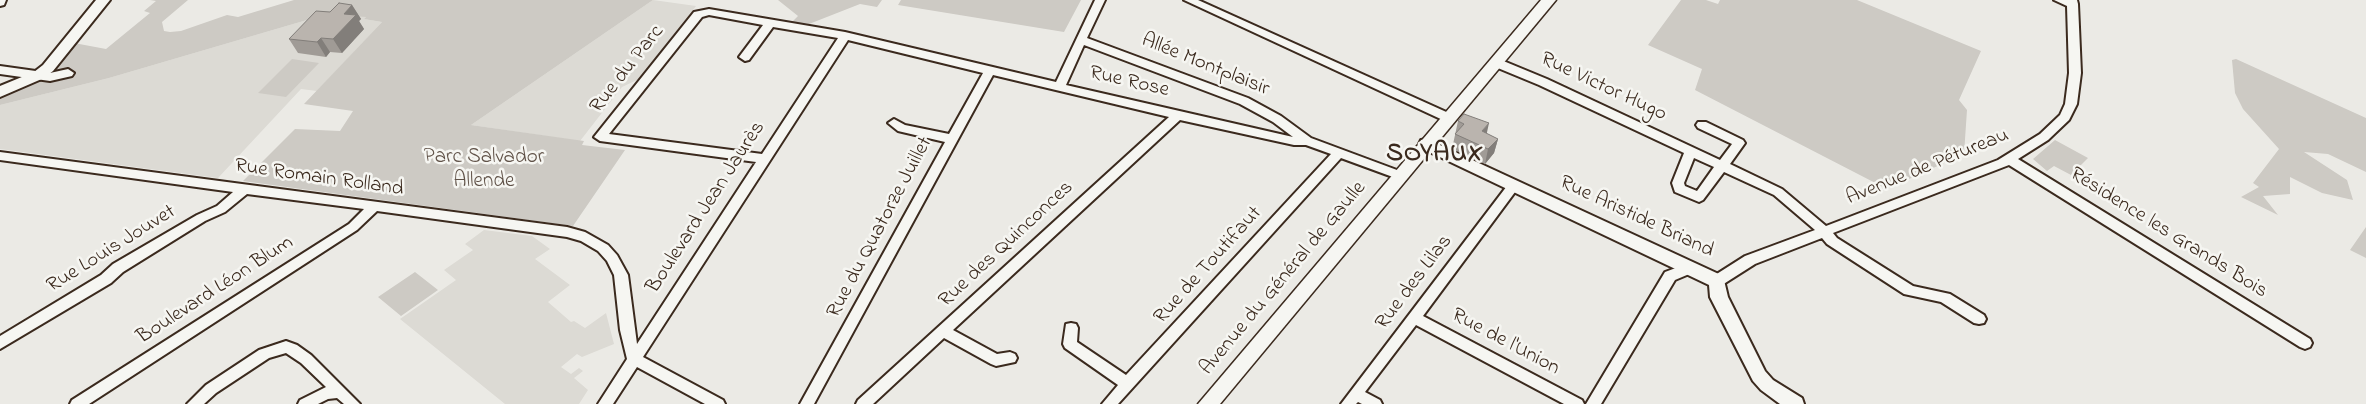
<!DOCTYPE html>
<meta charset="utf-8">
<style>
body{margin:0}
canvas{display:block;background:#ebeae5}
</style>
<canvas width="2366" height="404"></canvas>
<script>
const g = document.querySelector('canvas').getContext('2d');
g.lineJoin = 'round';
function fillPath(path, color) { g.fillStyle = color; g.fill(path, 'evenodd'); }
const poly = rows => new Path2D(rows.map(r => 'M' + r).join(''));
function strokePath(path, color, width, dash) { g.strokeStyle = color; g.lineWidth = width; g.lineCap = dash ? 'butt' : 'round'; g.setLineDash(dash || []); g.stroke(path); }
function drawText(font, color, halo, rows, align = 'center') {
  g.font = font + ' "Indie Flower",sans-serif'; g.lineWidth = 5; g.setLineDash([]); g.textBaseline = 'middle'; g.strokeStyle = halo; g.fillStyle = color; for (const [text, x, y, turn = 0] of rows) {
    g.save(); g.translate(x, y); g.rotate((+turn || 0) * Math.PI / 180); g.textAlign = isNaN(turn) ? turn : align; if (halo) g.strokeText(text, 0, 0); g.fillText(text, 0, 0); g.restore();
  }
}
const built = poly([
 [653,0,696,6,639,79,622,87,580,141,471,125],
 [324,15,366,17,364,19,382,22,317,91,301,89,218,178,0,149,0,105,109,78],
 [484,230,532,236,550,249,535,259,570,285,548,302,571,322,574,321,585,328,606,313,614,344,582,357,577,354,561,367,571,374,579,368,583,371,574,378,588,390,579,404,505,404,400,319,456,280,444,270,473,250,465,244]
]);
const green = poly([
 [150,0,188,0,162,22,164,31,170,32,181,31,227,15,238,17,294,0,653,0,471,125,584,141,582,145,625,150,573,226,243,181,295,129,340,131,353,111,304,104,382,22,364,19,366,17,324,15,109,78,0,105,0,96,53,73,74,43,106,49,150,13,144,11,156,1],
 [778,0,882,0,877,7,860,4,809,24,792,22,798,16],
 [901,0,1081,0,1064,32,898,5],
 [1681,0,1706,0,1718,4,1720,0,1857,0,1981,51,1959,100,1967,110,1964,154,1887,189,1695,90,1702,69,1648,45],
 [292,59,319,63,286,97,258,93],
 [2236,59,2366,118,2366,172,2328,154,2304,152,2347,180,2353,200,2322,193,2290,177,2290,194,2263,196,2278,215,2241,197,2259,187,2253,183,2279,149,2243,109,2235,93,2232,60],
 [2055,140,2088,158,2071,175,2054,166,2047,171,2033,159],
 [2366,227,2366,258,2350,250],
 [415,272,438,290,401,316,378,297]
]);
const minor = poly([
 [0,0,6,0,4,5,0,6,0,0],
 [1095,0,1105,0,1087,38,1248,98,1281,116,1311,138,1405,173,1407,176,1401,180,1341,158,1118,404,1102,404,1118,385,1065,348,1063,344,1066,324,1071,323,1076,324,1078,328,1077,342,1126,375,1331,154,1306,145,1294,145,1180,120,953,330,997,354,1010,352,1015,354,1017,358,1015,362,996,366,991,364,944,338,873,404,856,404,858,400,1169,117,993,75,814,404,800,404,945,142,898,131,888,123,894,119,905,125,949,134,983,73,848,40,643,357,723,400,725,404,705,404,637,367,613,404,598,404,627,359,620,330,614,275,607,261,598,251,581,241,567,237,377,211,357,230,89,404,70,404,72,400,349,224,364,209,247,194,225,212,205,221,123,272,111,283,0,349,0,336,101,275,113,264,197,215,217,206,233,192,0,160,0,152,567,227,585,232,608,245,617,255,628,275,637,344,756,162,600,141,594,137,694,12,709,9,845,32,1056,82,1095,0],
 [709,15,763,25,739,57,745,61,749,60,773,27,838,38,762,154,609,134,702,17,709,15],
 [1084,45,1240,104,1273,122,1293,137,1066,85,1084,45],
 [1184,0,1198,0,1453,115,1455,118,1453,121,1445,121,1184,0],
 [2054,0,2077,0,2078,4,2081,73,2077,104,2069,120,2048,140,2018,159,2310,339,2312,343,2310,347,2305,349,2300,347,2009,165,1833,233,1837,238,1913,286,1950,294,1984,315,1986,319,1984,323,1979,324,1974,323,1941,302,1904,294,1827,244,1822,238,1755,264,1722,285,1712,285,1710,281,1712,277,1745,256,1815,230,1774,195,1724,172,1703,200,1699,202,1675,192,1672,183,1684,153,1539,85,1493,66,1491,63,1497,59,1501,60,1547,79,1720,160,1732,144,1698,128,1696,125,1698,122,1706,122,1743,140,1745,143,1730,164,1782,189,1826,226,1998,160,2040,134,2060,115,2065,104,2069,73,2067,6,2054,0],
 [1694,158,1714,167,1697,191,1685,186,1684,183,1694,158],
 [0,66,50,73,68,69,74,73,72,76,50,81,0,74,0,66],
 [1514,181,1518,182,1520,185,1518,188,1423,316,1582,400,1584,404,1564,404,1416,325,1365,392,1380,400,1382,404,1362,404,1358,402,1356,404,1341,404,1510,182,1514,181],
 [1689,263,1694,264,1696,268,1694,272,1675,280,1601,404,1586,404,1665,272,1689,263],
 [286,341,297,345,311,355,360,404,344,404,337,398,328,399,318,404,298,404,300,400,326,387,301,363,286,353,269,358,216,393,204,404,187,404,206,385,259,350,286,341]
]);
const tertiary = poly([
 [96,0,110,0,53,71,44,78,0,97,0,86,34,72,43,65,96,0],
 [1427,139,1723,276,1728,297,1765,371,1773,380,1802,398,1804,404,1780,404,1761,390,1753,381,1710,297,1709,285,1421,148,1419,144,1421,140,1427,139]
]);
const secondary = poly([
 [1541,0,1556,0,1220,404,1198,404,1541,0]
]);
const wall = poly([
 [352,5,361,19,359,21,364,29,342,53,330,52,326,57,298,53,289,39],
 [1458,121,1498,139,1494,153,1485,164,1452,149]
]);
const shadedWall = poly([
 [352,5,361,19,359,21,364,29,342,53,333,39,344,14],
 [321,38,330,52,326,57,317,42],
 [1489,123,1486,137,1479,146,1482,131],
 [1498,139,1494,153,1485,164,1488,149]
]);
const building = poly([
 [339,3,352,5,344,14,356,15,333,39,321,38,317,42,289,39,316,11,330,12,339,3],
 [1464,114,1489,123,1482,131,1498,139,1488,149,1455,134,1464,124,1458,121,1464,114]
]);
const streetNames = [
 ["Allée Montplaisir",1205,66,22],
 ["Rue du Parc",628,70,-52],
 ["Rue Rose",1129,83,13],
 ["Rue Victor Hugo",1603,88,25],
 ["Avenue de Pétureau",1928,168,-22],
 ["Rue Romain Rolland",319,179,8],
 ["Boulevard Jean Jaurès",707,208,-57],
 ["Rue Aristide Briand",1636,218,25],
 ["Rue du Quatorze Juillet",881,228,-62],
 ["Résidence les Grands Bois",2168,234,32],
 ["Rue des Quinconces",1007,245,-43],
 ["Rue Louis Jouvet",112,250,-32],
 ["Rue de Toutifaut",1209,266,-48],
 ["Avenue du Général de Gaulle",1284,279,-50],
 ["Rue des Lilas",1415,283,-53],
 ["Boulevard Léon Blum",216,291,-33],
 ["Rue de l'Union",1505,343,28]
];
const parkNames = [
 ["Parc Salvador",484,159],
 ["Allende",484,183]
];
const districtNames = [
 ["SOYAUX",1435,156]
];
fillPath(built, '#dcdad4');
fillPath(green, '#cdcac4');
strokePath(minor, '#3b2a1e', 4);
strokePath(tertiary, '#3b2a1e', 4);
strokePath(secondary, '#3b2a1e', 3);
fillPath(minor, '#f6f6f2');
fillPath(tertiary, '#f6f6f2');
fillPath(secondary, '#f6f6f2');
fillPath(wall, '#a09b96');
fillPath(shadedWall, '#827e7a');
fillPath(building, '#bab4ae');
strokePath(building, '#827e7a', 1);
drawText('21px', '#3b2a1e', '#f6f6f2', streetNames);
drawText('21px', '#605248', '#f6f6f2', parkNames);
g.letterSpacing = '1px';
drawText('bold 26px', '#3b2a1e', '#f6f6f2', districtNames);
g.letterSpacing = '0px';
</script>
